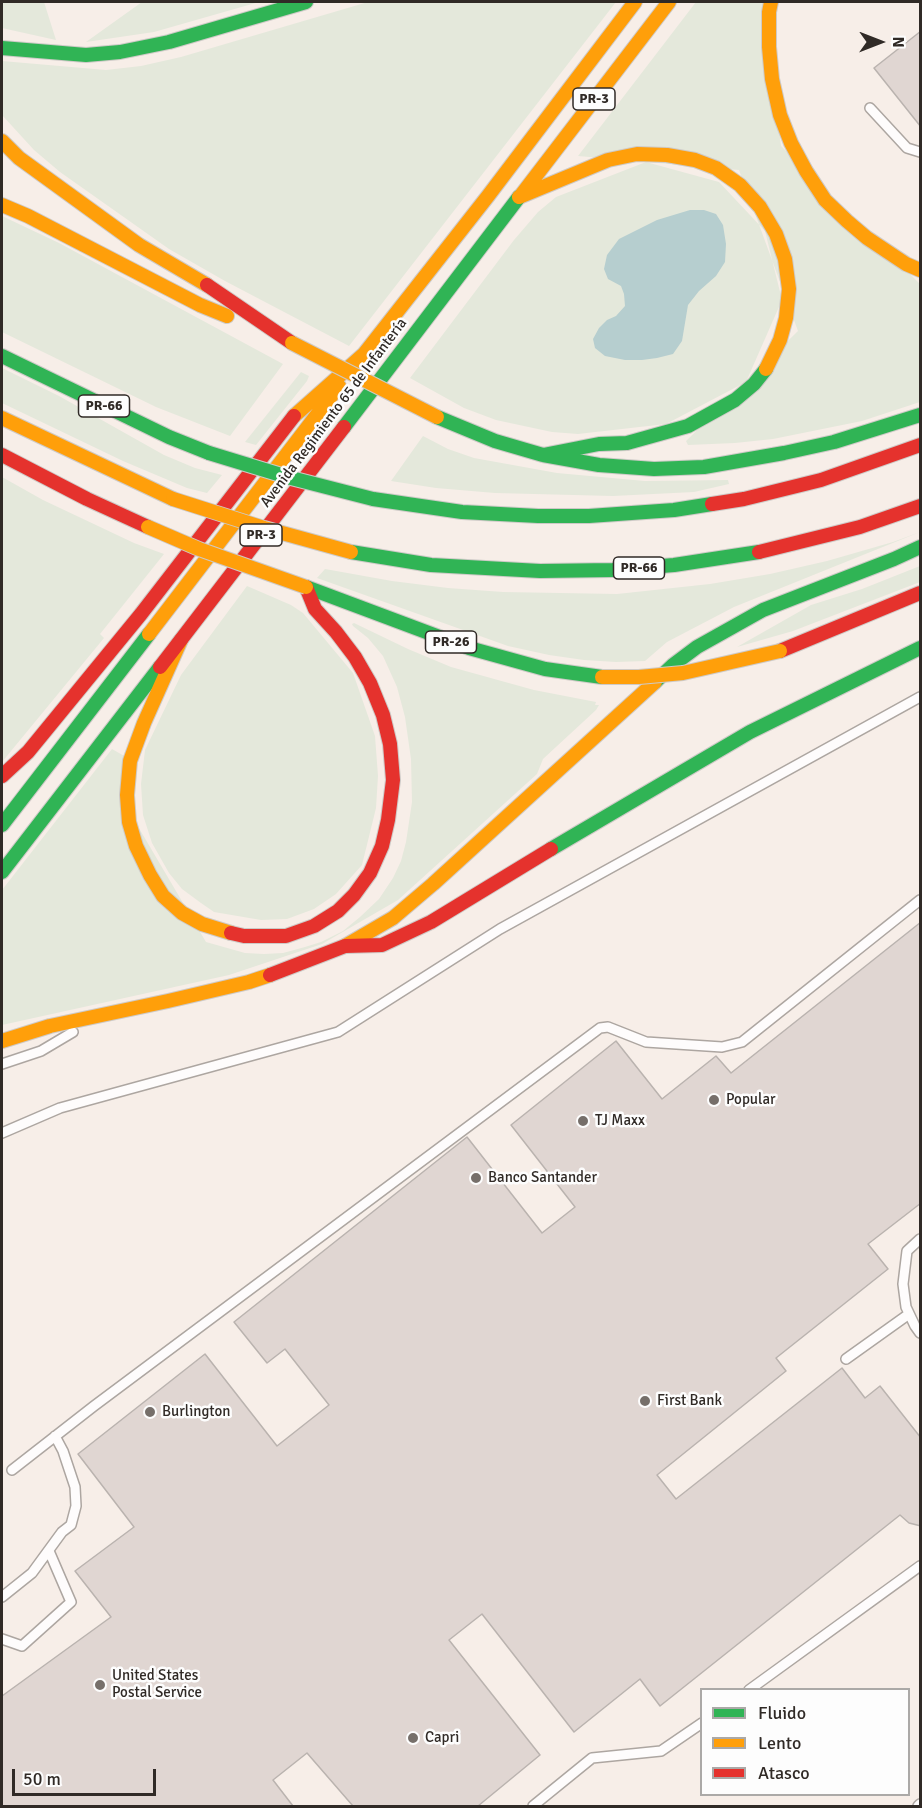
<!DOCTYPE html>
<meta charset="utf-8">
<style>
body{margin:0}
#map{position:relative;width:922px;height:1808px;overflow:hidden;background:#f7eee8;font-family:Signika,sans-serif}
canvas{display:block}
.frame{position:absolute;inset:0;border:3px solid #302a26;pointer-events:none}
.legend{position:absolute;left:700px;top:1688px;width:210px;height:108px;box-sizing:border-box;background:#fdfdfd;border:2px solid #aba9a7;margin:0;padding:8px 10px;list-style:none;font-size:18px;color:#302a26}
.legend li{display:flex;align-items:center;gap:12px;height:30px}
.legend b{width:30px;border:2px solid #aba9a7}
.north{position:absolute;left:850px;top:12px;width:60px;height:60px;-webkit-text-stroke:4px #fdfdfd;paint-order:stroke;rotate:90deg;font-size:16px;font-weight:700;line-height:24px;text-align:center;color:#302a26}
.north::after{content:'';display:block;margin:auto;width:21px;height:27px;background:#302a26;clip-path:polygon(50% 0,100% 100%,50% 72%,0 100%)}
.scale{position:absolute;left:12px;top:1769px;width:144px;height:27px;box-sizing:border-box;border:3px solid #302a26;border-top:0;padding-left:8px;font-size:18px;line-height:21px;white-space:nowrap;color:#302a26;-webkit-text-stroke:4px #fdfdfd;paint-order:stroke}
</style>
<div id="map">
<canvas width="922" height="1808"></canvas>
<div class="frame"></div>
<ul class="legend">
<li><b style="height:8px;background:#30b455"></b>Fluido</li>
<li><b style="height:8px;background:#ff9f0a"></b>Lento</li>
<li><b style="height:8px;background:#e5322d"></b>Atasco</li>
</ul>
<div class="north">N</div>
<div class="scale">50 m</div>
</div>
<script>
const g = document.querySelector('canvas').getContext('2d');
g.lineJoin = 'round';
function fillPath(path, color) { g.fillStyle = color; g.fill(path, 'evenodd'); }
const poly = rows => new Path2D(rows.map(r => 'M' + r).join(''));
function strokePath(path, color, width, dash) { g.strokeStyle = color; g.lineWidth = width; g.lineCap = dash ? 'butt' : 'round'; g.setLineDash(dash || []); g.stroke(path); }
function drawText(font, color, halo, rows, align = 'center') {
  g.font = font + ' Signika,sans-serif'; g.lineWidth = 5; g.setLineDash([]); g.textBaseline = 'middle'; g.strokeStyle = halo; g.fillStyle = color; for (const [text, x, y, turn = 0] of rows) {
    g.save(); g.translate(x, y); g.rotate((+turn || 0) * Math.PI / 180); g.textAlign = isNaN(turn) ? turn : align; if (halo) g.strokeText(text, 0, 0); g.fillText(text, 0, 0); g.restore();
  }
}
const green = poly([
 [2,2,44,2,56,40,2,28],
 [142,2,259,2,154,32,86,42],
 [368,2,616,2,349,346,225,281,169,249,60,172,34,150,2,115,2,61,106,70,141,66,181,57],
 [696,2,763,2,781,146,920,284,920,402,862,421,773,439,735,443,688,445,686,441,798,331,739,170,578,156],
 [646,162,719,182,765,231,782,300,746,382,666,424,578,434,552,432,496,420,464,408,410,378,514,240,538,212,556,197],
 [2,216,59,243,283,364,230,436,156,407,2,332],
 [2,368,59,396,164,455,195,468,222,475,207,493,187,488,123,461,2,403],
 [301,372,309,376,307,381,256,445,245,442],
 [423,436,448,449,474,458,557,473,645,481,728,480,729,484,694,492,613,496,495,493,436,488,391,481],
 [2,477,43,500,134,543,164,554,100,634,104,638,2,762],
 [920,532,734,607,667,642,645,661,616,662,584,660,549,655,508,646,317,578,325,569,392,581,448,588,503,592,617,594,710,584,770,574,827,561,893,542],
 [920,566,920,582,793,631,737,647,811,605,862,589],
 [247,586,291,605,303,613,353,673,375,736,378,776,376,808,362,865,336,894,314,909,287,919,261,920,214,912,201,903,182,889,169,873,152,843,143,815,141,784,145,750,181,675],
 [354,623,408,649,451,667,534,690,596,702,595,705,599,705,596,710,543,759,537,774,398,900,322,944,229,975,2,1025,2,890,112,749,126,757,120,796,206,942,245,953,264,954,283,953,305,947,321,942,343,931,360,917,379,899,393,878,401,861,406,842,412,802,411,759,405,717,397,687,383,656,368,638,353,626,352,624]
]);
const water = poly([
 [690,210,704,210,716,214,723,225,726,244,725,262,716,276,699,291,688,305,682,341,673,354,657,358,642,360,625,360,605,356,595,348,593,339,599,328,607,320,616,316,625,306,624,294,621,286,608,279,604,269,607,255,619,239,657,220]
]);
const building = poly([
 [921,31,921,127,874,68,921,31],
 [921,922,921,1203,868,1244,888,1269,776,1358,786,1371,657,1475,676,1499,842,1368,865,1398,880,1386,921,1438,921,1526,909,1523,900,1515,660,1706,640,1679,574,1732,482,1614,449,1640,540,1755,478,1806,353,1806,307,1753,273,1780,293,1806,2,1806,2,1696,111,1617,75,1571,134,1527,78,1454,205,1354,277,1446,329,1405,285,1349,267,1363,234,1322,467,1137,542,1233,575,1207,511,1125,616,1041,662,1099,716,1056,731,1073,921,922]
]);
const lane = poly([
 [870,108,907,148,920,152],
 [2,1064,41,1051,73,1032],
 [2,1133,60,1108,338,1032,500,929,920,697],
 [920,1239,907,1251,903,1284,906,1307,915,1326,920,1333],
 [846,1359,909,1314],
 [12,1470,94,1406,600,1028,608,1027,646,1042,722,1047,742,1042,920,900],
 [2,1597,32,1573,62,1532,71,1525,76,1506,75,1487,63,1451,55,1436],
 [2,1639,22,1646,71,1602,49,1551],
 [749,1690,920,1566],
 [533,1806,592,1758,661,1751,702,1723],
 [918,1806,920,1804]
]);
const fast = poly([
 [2,48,86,55,120,52,169,42,306,2],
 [2,356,169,437,209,453],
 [437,417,495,441,543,455,599,465,654,469,704,467,784,453,834,442,920,415],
 [344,427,519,197],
 [543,455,599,444,627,443,688,426,735,400,754,384,766,369],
 [373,499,462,512,538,516,589,516,674,510,712,504],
 [351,552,431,565,540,571,613,570,674,565,759,552],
 [306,587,469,648,545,669,602,677],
 [655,682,673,665,697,647,763,610,894,559,920,547],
 [2,825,149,634],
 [551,849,750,732,920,648],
 [2,872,160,667]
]);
const slow = poly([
 [771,2,769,12,769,47,772,79,780,115,791,143,806,171,825,200,847,221,867,238,906,264,920,270],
 [2,141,19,158,139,245,207,285],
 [522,194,669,2],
 [519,197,608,160,637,154,667,155,695,160,716,168,740,185,760,207,776,234,785,259,789,289,786,318,780,340,766,369],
 [2,205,28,216,200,305,227,316],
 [294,416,364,354,488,196,635,2],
 [2,418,173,499],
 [149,634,339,386],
 [181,640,144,723,130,761,127,795,129,822,136,846,150,875,163,896,182,913,202,924,231,933],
 [345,946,393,918,433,884,655,682],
 [2,1041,50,1026,168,1001,249,982,270,975]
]);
const jam = poly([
 [207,285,292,343],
 [2,455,87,499,148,527],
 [712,504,744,499,821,480,920,445],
 [759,552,860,527,920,506],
 [780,651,920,593],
 [160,667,344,427],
 [2,776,28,752,141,614,294,416],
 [231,933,244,936,286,936,314,926,338,911,354,895,370,873,382,846,388,820,393,780,390,744,383,715,370,683,355,657,336,632,315,609,306,587],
 [270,975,345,946,382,945,431,922,551,849]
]);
const fastBridge = poly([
 [209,453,291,478,373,499]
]);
const slowBridge = poly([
 [292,343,437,417],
 [173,499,264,528,351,552],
 [148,527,199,549,306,587],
 [602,677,639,677,683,673,780,651]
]);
const markers = [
 [714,1100,6,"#766f6a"],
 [583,1121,6,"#766f6a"],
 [476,1178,6,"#766f6a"],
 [645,1401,6,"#766f6a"],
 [150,1412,6,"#766f6a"],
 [100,1685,6,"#766f6a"],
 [413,1738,6,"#766f6a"]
];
const shields = [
 [594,99,42],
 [104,406,51],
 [261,535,42],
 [639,568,51],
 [451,642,51]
];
const shieldNames = [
 ["PR-3",594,99],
 ["PR-66",104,406],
 ["PR-3",261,535],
 ["PR-66",639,568],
 ["PR-26",451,642]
];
const streetNames = [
 ["Avenida Regimiento 65 de Infantería",334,413,-53]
];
const poiNames = [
 ["Popular",726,1100],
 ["TJ Maxx",595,1121],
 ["Banco Santander",488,1178],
 ["First Bank",657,1401],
 ["Burlington",162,1412],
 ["United States",112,1676],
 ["Postal Service",112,1693],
 ["Capri",425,1738]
];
fillPath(green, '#e4e8db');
fillPath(water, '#b6cecf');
fillPath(building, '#e0d6d2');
strokePath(building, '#bab3af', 1.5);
strokePath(lane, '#ada6a1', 12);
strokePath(fast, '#cecac7', 16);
strokePath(slow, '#cecac7', 16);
strokePath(jam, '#cecac7', 16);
strokePath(lane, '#fefcfc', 9);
strokePath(fast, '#30b455', 14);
strokePath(slow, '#ff9f0a', 14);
strokePath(jam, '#e5322d', 14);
strokePath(fastBridge, '#cecac7', 16, []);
strokePath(slowBridge, '#cecac7', 16, []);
strokePath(fastBridge, '#30b455', 14);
strokePath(slowBridge, '#ff9f0a', 14);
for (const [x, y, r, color] of markers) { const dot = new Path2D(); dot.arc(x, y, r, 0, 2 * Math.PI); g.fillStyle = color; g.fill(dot); strokePath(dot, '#fdfdfd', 2); }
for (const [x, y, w] of shields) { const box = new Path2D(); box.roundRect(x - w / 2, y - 11, w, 22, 4.5); g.fillStyle = '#fdfdfd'; g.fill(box); strokePath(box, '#302a26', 1.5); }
drawText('bold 14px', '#302a26', null, shieldNames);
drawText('15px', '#302a26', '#fdfdfd', streetNames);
drawText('15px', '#302a26', '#fdfdfd', poiNames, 'left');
</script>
